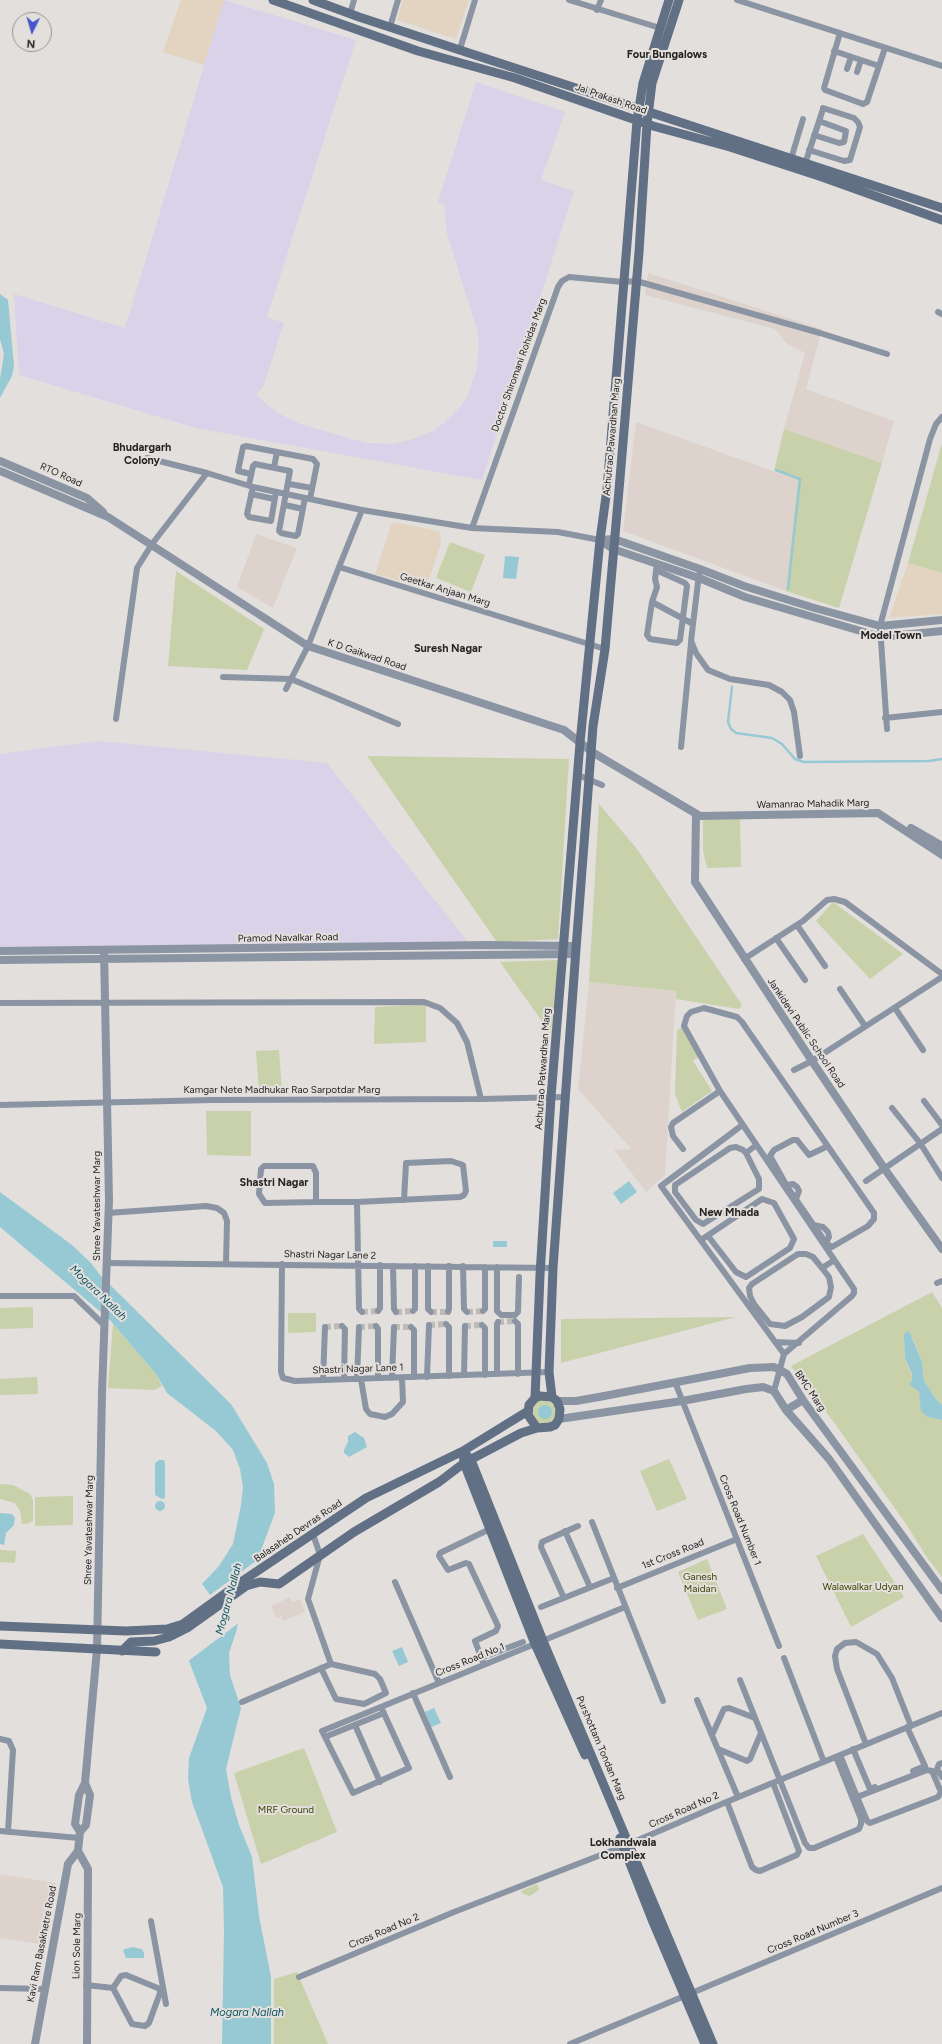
<!DOCTYPE html>
<style>
body{margin:0}
#map{position:relative;width:942px;height:2044px;overflow:hidden;background:#e3dfdd;font-family:Figtree,sans-serif}
canvas{display:block}
.north{position:absolute;left:12px;top:12px;width:40px;height:40px;box-sizing:border-box;background:#e3dfdd;border:1px solid #979493;border-radius:50%;rotate:185deg;font-size:11px;font-weight:700;line-height:16px;text-align:center;color:#252423}
.north::after{content:'';display:block;margin:auto;width:14px;height:18px;background:#4856cb;clip-path:polygon(50% 0,100% 100%,50% 72%,0 100%)}
</style>
<div id="map">
<canvas width="942" height="2044"></canvas>
<div class="north">N</div>
</div>
<script>
const g = document.querySelector('canvas').getContext('2d');
g.lineJoin = 'round';
function fillPath(path, color) { g.fillStyle = color; g.fill(path, 'evenodd'); }
const poly = rows => new Path2D(rows.map(r => 'M' + r).join(''));
function strokePath(path, color, width, dash) { g.strokeStyle = color; g.lineWidth = width; g.lineCap = dash ? 'butt' : 'round'; g.setLineDash(dash || []); g.stroke(path); }
function drawText(font, color, halo, rows, align = 'center') {
  g.font = font + ' Figtree,sans-serif'; g.lineWidth = 4; g.setLineDash([]); g.textBaseline = 'middle'; g.strokeStyle = halo; g.fillStyle = color; for (const [text, x, y, turn = 0] of rows) {
    g.save(); g.translate(x, y); g.rotate((+turn || 0) * Math.PI / 180); g.textAlign = isNaN(turn) ? turn : align; if (halo) g.strokeText(text, 0, 0); g.fillText(text, 0, 0); g.restore();
  }
}
const commercial = poly([
 [181,0,224,0,204,65,163,52],
 [403,0,469,0,456,39,397,20],
 [392,522,439,531,440,534,441,543,426,589,375,574],
 [908,563,942,573,942,614,889,618]
]);
const industrial = poly([
 [224,0,356,40,267,317,284,323,263,387,256,394,266,404,280,414,300,424,366,443,393,444,413,439,433,431,444,423,459,408,467,397,476,372,479,347,478,333,447,234,444,204,438,202,476,82,565,112,541,180,574,191,482,480,196,428,19,375,14,294,125,328],
 [98,741,327,763,467,941,0,949,0,754]
]);
const built = poly([
 [648,273,822,329,806,389,894,421,882,463,784,429,805,353,786,343,775,329,645,295],
 [636,422,798,480,786,591,623,531],
 [256,534,297,548,273,608,237,587],
 [589,982,676,991,665,1175,646,1192,614,1150,631,1149,578,1089],
 [290,1597,292,1602,300,1599,305,1612,283,1621,281,1616,276,1618,271,1606],
 [0,1874,56,1883,45,1945,0,1938]
]);
const green = poly([
 [784,429,882,463,839,608,786,591,798,480,774,471],
 [942,443,942,573,908,563],
 [450,542,485,555,471,592,436,578],
 [176,571,264,629,247,670,168,666],
 [367,756,569,759,558,939,497,942],
 [599,804,637,849,742,1005,739,1009,676,999,676,991,589,982],
 [740,819,741,867,707,868,703,851,703,820],
 [833,902,903,954,870,979,816,921],
 [558,960,551,1034,500,962],
 [426,1005,426,1042,374,1044,375,1007],
 [683,1027,701,1055,693,1061,712,1091,682,1112,675,1094,677,1030],
 [279,1050,282,1093,259,1093,256,1051],
 [206,1111,251,1111,251,1156,207,1155],
 [932,1292,942,1308,942,1405,935,1398,924,1380,922,1362,912,1337,904,1334,904,1338,905,1358,928,1417,942,1420,942,1577,926,1556,906,1524,833,1421,791,1366],
 [33,1307,33,1328,0,1329,0,1308],
 [288,1313,316,1313,316,1332,288,1333],
 [736,1317,561,1363,561,1319],
 [113,1324,156,1374,162,1386,154,1390,108,1388],
 [37,1377,38,1394,0,1395,0,1379],
 '532 1412a12 12 0 1 1 24 0a12 12 0 1 1-24 0Z',
 [669,1459,687,1499,657,1511,640,1471],
 [0,1484,13,1485,30,1494,33,1500,33,1521,27,1524,22,1524,20,1511,15,1503,0,1499],
 [73,1496,73,1525,35,1526,35,1497],
 [863,1534,904,1597,851,1627,816,1556],
 [0,1550,16,1551,15,1563,0,1562],
 [707,1559,727,1609,698,1620,678,1572],
 [304,1748,337,1832,261,1864,234,1773],
 [537,1884,539,1890,530,1896,523,1894,521,1891],
 [297,1972,328,2044,274,2044,274,1979]
]);
const water = poly([
 [0,294,8,300,14,366,12,376,0,398,0,379,4,354,0,339],
 [505,556,519,557,516,579,503,578],
 [629,1181,637,1192,621,1204,613,1193],
 [0,1192,72,1245,91,1263,101,1276,231,1404,267,1463,274,1484,275,1513,241,1603,237,1629,229,1653,230,1675,241,1708,226,1769,231,1797,239,1825,252,1857,259,1916,271,1977,271,2044,222,2044,224,1931,223,1887,192,1802,188,1779,189,1758,207,1708,189,1661,189,1648,208,1593,202,1584,219,1566,233,1544,241,1505,243,1487,240,1469,233,1450,216,1431,167,1393,156,1374,109,1319,0,1227],
 [493,1241,507,1241,507,1247,493,1247],
 [909,1331,922,1362,924,1380,935,1398,942,1405,942,1420,928,1417,921,1411,919,1392,909,1384,912,1381,912,1374,905,1358,904,1338,904,1334],
 '538 1412a7 7 0 1 1 14 0a7 7 0 1 1-14 0Z',
 [355,1432,364,1438,367,1447,349,1457,344,1453,344,1450,348,1442,348,1436],
 [159,1460,164,1460,165,1464,165,1498,162,1499,155,1495,155,1463],
 '155 1506a5 5 0 1 1 10 0a5 5 0 1 1-10 0Z',
 [0,1513,12,1514,15,1518,14,1525,6,1533,4,1545,0,1544],
 [402,1647,408,1662,399,1666,392,1651],
 [434,1708,441,1723,431,1727,425,1712],
 [132,1947,142,1949,144,1953,144,1958,126,1958,123,1950]
]);
const pier = poly([
 [260,1558,243,1604,240,1622,187,1662,187,1631,194,1610,206,1593,200,1585,202,1584,210,1595]
]);
const stream = poly([
 [776,470,800,479,788,589],
 [732,687,728,722,731,729,736,733,772,738,782,744,795,759,804,762,929,761,942,759]
]);
const minorTunnel = poly([
 [362,1312,378,1311],
 [396,1312,413,1311],
 [431,1312,448,1312],
 [467,1312,483,1311],
 [498,1322,515,1321],
 [429,1325,446,1324],
 [465,1326,482,1325],
 [325,1327,342,1326],
 [359,1327,376,1326],
 [394,1327,411,1327]
]);
const minor = poly([
 [569,0,660,28],
 [737,0,942,66],
 [597,10,601,0],
 [350,14,354,0],
 [390,27,398,0],
 [840,33,824,88,825,90,863,104,867,102,885,48],
 [460,49,475,0],
 [834,51,879,66],
 [847,69,851,57],
 [857,72,861,60],
 [814,135,839,143,844,142,846,131,819,121],
 [791,159,803,119],
 [805,164,823,109,823,108,854,118,858,122,860,127,850,160,844,161,809,150],
 [938,312,942,314],
 [147,458,207,473],
 [274,467,277,452],
 [251,474,238,471,243,447,246,446,313,459,317,464,310,499],
 [289,484,312,488],
 [249,485,253,466,255,464,290,471,279,531,281,533,296,536,298,534,305,498],
 [253,487,247,514,249,517,271,521,276,492],
 [251,494,274,499],
 [285,505,303,509],
 [362,510,339,567,605,649],
 [472,528,558,287,562,281,569,277,623,282,636,281,647,284,820,333,887,354],
 [656,570,685,583,687,586,680,640,677,643,650,639,647,635,652,602,657,587,655,579,657,564],
 [699,574,691,641,696,653,708,670,730,679,769,685,782,692,790,700,794,712,800,756],
 [652,602,693,624],
 [223,677,291,679,398,724],
 [286,689,308,646,339,567],
 [885,718,942,712],
 [116,719,137,568,152,544,207,473,253,487,362,510,472,528,558,532,600,540],
 [887,729,880,626,930,439,936,424,942,417],
 [681,747,691,643],
 [578,775,602,785],
 [797,925,825,966],
 [776,938,805,980],
 [744,959,803,921,827,900,834,899,845,902,942,974],
 [840,989,865,1026],
 [0,1003,424,1002,440,1008,457,1023,467,1042,481,1099],
 [895,1008,923,1050],
 [794,1070,812,1061,942,977],
 [924,1101,942,1125],
 [0,1105,212,1100,481,1099,565,1097],
 [892,1108,920,1143,942,1178],
 [741,1126,661,1186,784,1354],
 [683,1149,673,1136,671,1127,673,1123,720,1091],
 [746,1153,743,1150,736,1147,730,1148,675,1185,675,1192,696,1220,703,1224,759,1189,759,1179,746,1153,755,1146],
 [866,1181,942,1129],
 [787,1185,793,1184,797,1187,799,1191,796,1199],
 [316,1202,316,1173,313,1166,264,1166,261,1169,259,1194,265,1203,316,1202,357,1202,460,1197,464,1195,466,1191,463,1165,451,1161,406,1163,404,1200],
 [357,1202,359,1309,362,1312],
 [108,1213,206,1206,217,1208,224,1213,227,1221,226,1263],
 [813,1225,823,1227,828,1232,829,1237,826,1243],
 [701,1240,762,1199,774,1203,794,1239,790,1248,746,1277,736,1272,708,1236],
 [107,1263,553,1268],
 [282,1264,281,1372,283,1378,295,1381,549,1372],
 [393,1266,394,1309,396,1312],
 [428,1266,428,1309,431,1312],
 [463,1266,464,1309,467,1312],
 [497,1267,497,1311,501,1315,515,1315,518,1312,519,1277],
 [822,1268,813,1257,806,1254,798,1254,752,1284,749,1288,750,1296,754,1304,770,1324,785,1326,802,1317,829,1297,831,1287,829,1277,822,1268,833,1261],
 [937,1283,942,1281],
 [0,1296,74,1296,104,1325],
 [378,1311,380,1308,380,1265],
 [413,1311,415,1309,415,1266],
 [483,1311,485,1309,485,1267],
 [448,1312,449,1309,449,1266],
 [515,1321,518,1324,518,1374],
 [446,1324,449,1327,449,1376],
 [482,1325,485,1328,485,1375],
 [342,1326,345,1329,344,1379],
 [376,1326,378,1329,378,1378],
 [411,1327,414,1330,414,1377],
 [775,1342,799,1343],
 [497,1374,497,1324,498,1322],
 [464,1375,465,1326],
 [427,1377,429,1325],
 [392,1378,394,1327],
 [357,1379,359,1327],
 [361,1379,366,1409,370,1414,385,1417,392,1414,403,1402,402,1378],
 [323,1380,325,1327],
 [675,1382,779,1646],
 [774,1391,784,1354,852,1296,854,1293,854,1289,720,1091,684,1026,687,1016,691,1012,704,1008,737,1017,742,1022,874,1213,874,1219,868,1226,832,1247,826,1243,788,1188,770,1156,774,1150,793,1140,797,1140,809,1155,828,1146],
 [592,1522,663,1701],
 [565,1531,590,1587],
 [395,1582,439,1683],
 [617,1588,737,1539],
 [564,1598,541,1547,542,1542,578,1526],
 [541,1607,614,1578],
 [481,1658,523,1642],
 [784,1658,824,1762],
 [484,1665,475,1641,496,1631,498,1626,469,1564,466,1563,448,1570,439,1556,440,1553,490,1529],
 [321,1668,336,1699,364,1704,386,1693,380,1679,375,1674,331,1664],
 [740,1680,805,1843,809,1848,814,1848,859,1829,861,1824,861,1819,836,1757],
 [413,1693,450,1777],
 [697,1700,738,1797],
 [242,1702,331,1664,308,1599,320,1555,313,1534],
 [381,1707,409,1768,353,1793,322,1731,464,1673,625,1607],
 [355,1725,380,1782],
 [907,1727,925,1766,913,1771],
 [712,1735,724,1709,729,1708,755,1718],
 [325,1737,384,1713],
 [0,1739,9,1741,13,1750,8,1832],
 [866,1744,837,1669,835,1656,837,1649,845,1643,856,1642,877,1654,892,1678,911,1726],
 [718,1749,747,1761,750,1759,761,1733],
 [853,1749,870,1789,875,1787],
 [840,1755,857,1797,867,1821,870,1823,938,1797,941,1792,932,1771,927,1770,857,1797],
 [942,1763,939,1764,937,1769,942,1777],
 [727,1802,752,1867,756,1870,760,1871,797,1855,799,1851,773,1783],
 [0,1831,79,1838],
 [151,1921,166,2004],
 [126,1975,160,1989,160,1993,149,2023,145,2026,132,2024,113,1988,121,1976,126,1975],
 [299,1977,454,1912,629,1844,724,1803,942,1713],
 [86,1985,113,1988],
 [0,1988,44,1989],
 [570,2044,942,1888]
]);
const tertiary = poly([
 [0,461,87,498,103,512],
 [0,471,108,517,308,646,564,730,592,752,700,816,878,813,942,855],
 [600,540,613,549,699,578,745,597,881,637,942,631],
 [600,540,614,539,700,569,744,586,811,607,880,626,942,620],
 [696,814,695,882,812,1061,884,1168,942,1249],
 [911,828,942,846],
 [0,951,488,945,576,946],
 [0,960,575,954],
 [557,1401,576,1401,599,1397,750,1368,774,1367,780,1370,787,1374,803,1400,942,1590],
 [786,1410,803,1400],
 [559,1419,682,1401,746,1389,763,1387,774,1391,786,1410,829,1459,942,1618],
 [80,1832,75,1824,79,1795,85,1783,97,1649,102,1392,109,1200,104,950],
 [78,1851,88,1869,87,2044],
 [78,1851,80,1832,86,1825,90,1795,85,1783],
 [35,2044,68,1864,78,1851]
]);
const secondary = poly([
 [273,0,418,51,515,78,653,126,730,147,822,177,942,220],
 [313,0,359,17,942,208],
 [552,1397,549,1372,553,1268,576,949,593,726,605,649,619,490,639,252,647,124,652,83,679,0],
 [535,1398,540,1275,551,1097,580,743,600,540,607,489,637,121,643,83,669,0],
 [463,1451,471,1460,543,1641,713,2044],
 [463,1451,464,1463,535,1644,585,1755],
 [0,1626,126,1631,167,1629,183,1624,244,1580,366,1498,463,1451,528,1411],
 [0,1644,156,1652],
 [122,1651,131,1642,154,1641,169,1637,187,1628,246,1586,260,1582,279,1584,354,1532,439,1482,464,1463,521,1433,537,1428,550,1427,555,1425,559,1419,560,1409,557,1401,552,1397,540,1396,535,1398,529,1405,528,1415,537,1428],
 [620,1838,653,1922,705,2044]
]);
const streetNames = [
 ["Jai Prakash Road",611,99,19],
 ["Doctor Shiromani Rohidas Marg",519,365,-70],
 ["Achutrao Pawardhan Marg",612,437,-85],
 ["RTO Road",61,475,24],
 ["Geetkar Anjaan Marg",445,590,17],
 ["K D Gaikwad Road",367,655,18],
 ["Wamanrao Mahadik Marg",813,804,-1],
 ["Pramod Navalkar Road",288,938,-1],
 ["Jankidevi Public School Road",806,1033,56],
 ["Achutrao Patwardhan Marg",543,1069,-86],
 ["Kamgar Nete Madhukar Rao Sarpotdar Marg",282,1090],
 ["Shree Yavateshwar Marg",97,1206,-90],
 ["Shastri Nagar Lane 2",330,1255,1],
 ["Shastri Nagar Lane 1",358,1369,-2],
 ["BMC Marg",810,1391,56],
 ["Cross Road Number 1",740,1520,68],
 ["Shree Yavateshwar Marg",89,1530,-89],
 ["Balasaheb Devras Road",298,1531,-34],
 ["1st Cross Road",673,1554,-22],
 ["Cross Road No 1",470,1660,-22],
 ["Purshottam Tondan Marg",601,1748,67],
 ["Cross Road No 2",684,1810,-24],
 ["Cross Road No 2",384,1931,-23],
 ["Cross Road Number 3",813,1932,-23],
 ["Kavi Ram Basakhetre Road",42,1944,-79],
 ["Lion Sole Marg",77,1946,-89]
];
const parkNames = [
 ["Ganesh",700,1577],
 ["Maidan",700,1589],
 ["Walawalkar Udyan",863,1587],
 ["MRF Ground",286,1810]
];
const neighbourhoodNames = [
 ["Four Bungalows",667,55],
 ["Bhudargarh",142,448],
 ["Colony",142,461],
 ["Model Town",891,636],
 ["Suresh Nagar",448,649],
 ["Shastri Nagar",274,1183],
 ["New Mhada",729,1213],
 ["Lokhandwala",623,1843],
 ["Complex",623,1856]
];
const waterNames = [
 ["Mogara Nallah",98,1293,44],
 ["Mogara Nallah",229,1599,-75],
 ["Mogara Nallah",247,2013]
];
fillPath(commercial, '#e2d4c1');
fillPath(industrial, '#d9d2e8');
fillPath(built, '#ded3cc');
fillPath(green, '#c8d1a9');
fillPath(water, '#97c9d4');
fillPath(pier, '#e3dfdd');
strokePath(stream, '#97c9d4', 2.5);
strokePath(minorTunnel, '#bdbab8', 6, [6, 3]);
strokePath(minor, '#8a94a3', 6);
strokePath(tertiary, '#8a94a3', 8);
strokePath(secondary, '#617084', 9);
drawText('10px', '#252423', '#e3dfdd', streetNames);
drawText('10px', '#3a4200', '#e3dfdd', parkNames);
drawText('bold 11px', '#252423', '#e3dfdd', neighbourhoodNames);
drawText('italic 11px', '#0c535f', '#e3dfdd', waterNames);
</script>
